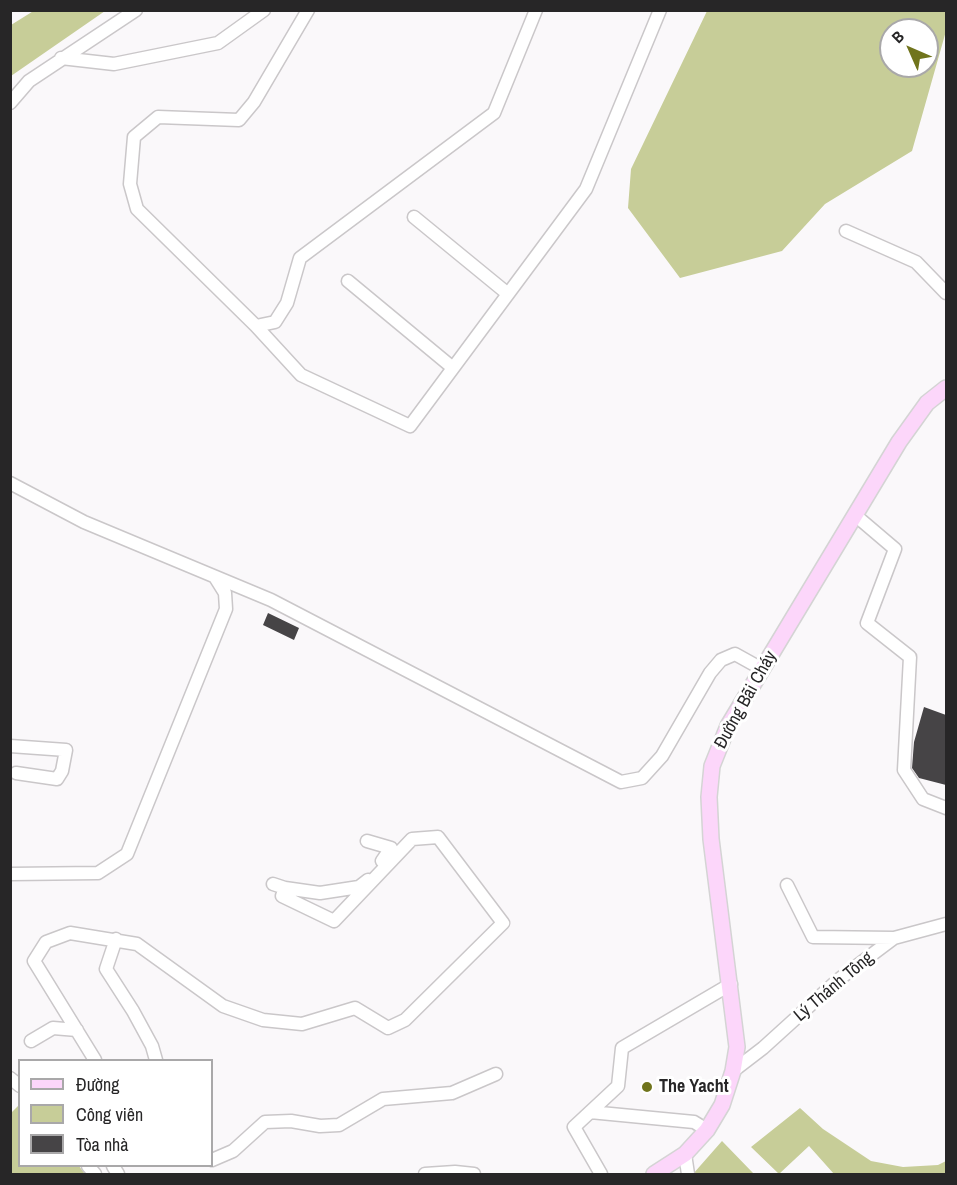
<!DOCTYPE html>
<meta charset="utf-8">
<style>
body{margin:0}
#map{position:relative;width:957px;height:1185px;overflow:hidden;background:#faf8fa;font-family:"Archivo Narrow",sans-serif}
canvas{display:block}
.frame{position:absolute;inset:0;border:12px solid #272627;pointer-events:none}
.legend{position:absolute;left:18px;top:1059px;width:195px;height:108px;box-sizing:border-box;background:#fff;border:2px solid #a9a8a9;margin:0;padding:8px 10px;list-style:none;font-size:18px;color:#272627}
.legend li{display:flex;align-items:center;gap:12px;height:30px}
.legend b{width:30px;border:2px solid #a9a8a9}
.north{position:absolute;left:879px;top:18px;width:60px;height:60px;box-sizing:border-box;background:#fff;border:2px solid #a9a8a9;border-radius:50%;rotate:315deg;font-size:16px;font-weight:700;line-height:24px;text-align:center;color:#272627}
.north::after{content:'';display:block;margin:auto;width:21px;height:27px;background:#70741c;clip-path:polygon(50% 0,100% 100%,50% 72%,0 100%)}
</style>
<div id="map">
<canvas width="957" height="1185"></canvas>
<div class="frame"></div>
<ul class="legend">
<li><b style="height:8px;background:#fcd6fa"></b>Đường</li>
<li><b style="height:16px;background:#c7cd98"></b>Công viên</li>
<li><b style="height:16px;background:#464446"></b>Tòa nhà</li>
</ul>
<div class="north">B</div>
</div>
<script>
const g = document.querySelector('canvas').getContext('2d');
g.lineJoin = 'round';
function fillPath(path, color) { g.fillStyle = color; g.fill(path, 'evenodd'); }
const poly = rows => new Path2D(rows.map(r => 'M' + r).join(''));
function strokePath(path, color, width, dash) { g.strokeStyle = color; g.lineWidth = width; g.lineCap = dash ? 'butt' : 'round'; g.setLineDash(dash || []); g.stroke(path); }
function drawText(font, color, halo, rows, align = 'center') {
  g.font = font + ' "Archivo Narrow",sans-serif'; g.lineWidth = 6; g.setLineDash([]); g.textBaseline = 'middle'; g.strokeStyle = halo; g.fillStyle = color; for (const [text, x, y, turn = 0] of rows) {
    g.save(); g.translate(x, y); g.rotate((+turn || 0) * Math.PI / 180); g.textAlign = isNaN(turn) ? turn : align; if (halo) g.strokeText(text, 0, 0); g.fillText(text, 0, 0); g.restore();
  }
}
const green = poly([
 [35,10,105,10,105,11,11,76,11,25],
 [707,11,946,11,946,31,912,151,825,204,782,251,680,278,628,208,631,169],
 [891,30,927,30,927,66,891,66],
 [19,1105,20,1166,79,1166,85,1174,11,1174,11,1113],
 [800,1108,823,1129,871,1161,903,1167,938,1165,946,1161,946,1174,834,1174,809,1146,779,1174,751,1147],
 [722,1141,754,1174,693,1174]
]);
const building = poly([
 [268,613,299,628,294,640,263,625],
 [924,707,946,715,946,785,919,778,912,768,914,742]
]);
const minor = poly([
 [308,10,254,102,239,120,158,117,134,137,130,184,137,209,256,326,275,322,287,303,300,258,494,113,536,10],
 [61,58,114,64,218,43,264,10],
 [10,103,29,81,136,10],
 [414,217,508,294],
 [846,231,916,262,946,293],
 [348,281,453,368],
 [256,326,301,375,410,426,586,189,660,10],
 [10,483,84,522,271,600,621,782,642,778,662,756,710,673,721,660,735,654,762,669],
 [855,515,895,549,867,623,910,657,904,770,923,799,946,808],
 [10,746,66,750,62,771,57,779,16,773],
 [367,841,391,848,382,861],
 [10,874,98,873,127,854,226,609,225,593,215,577],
 [787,885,813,937,894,938],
 [285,888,320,893,359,887,368,880],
 [116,939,106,969,133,1011,152,1046,156,1060],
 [31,1041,53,1028,77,1030],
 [95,1060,34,961,46,942,70,933,137,944,223,1006,263,1020,302,1024,355,1008,388,1028,405,1020,503,923,438,837,412,839,334,921,282,896,285,888,273,884],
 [733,1071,763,1048,838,980,894,938,946,924],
 [10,1078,20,1086],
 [590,1112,694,1122,707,1130],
 [685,1154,688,1174],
 [212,1160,233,1151,265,1122,291,1121,320,1126,339,1125,383,1099,452,1093,496,1074],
 [88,1166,95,1174],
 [113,1166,118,1174],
 [425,1174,455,1172,474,1174],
 [601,1174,574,1127,618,1086,622,1048,731,984]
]);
const major = poly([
 [654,1174,685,1154,707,1130,722,1105,733,1071,737,1047,711,839,709,797,712,766,728,726,899,442,927,403,946,388]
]);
const markers = [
 [647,1087,6,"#70741c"]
];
const streetNames = [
 ["Đường Bãi Cháy",746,700,-61],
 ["Lý Thánh Tông",834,987,-40]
];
const poiNames = [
 ["The Yacht",659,1087]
];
fillPath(green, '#c7cd98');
fillPath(building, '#464446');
strokePath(minor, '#cac7c9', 15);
strokePath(major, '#d4d4d4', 18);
strokePath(minor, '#fff', 12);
strokePath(major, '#fcd6fa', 15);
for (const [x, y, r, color] of markers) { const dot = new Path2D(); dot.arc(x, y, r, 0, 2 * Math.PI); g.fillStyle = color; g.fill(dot); strokePath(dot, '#fff', 2); }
drawText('18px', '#272627', '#fff', streetNames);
drawText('bold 18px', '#272627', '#fff', poiNames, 'left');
</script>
